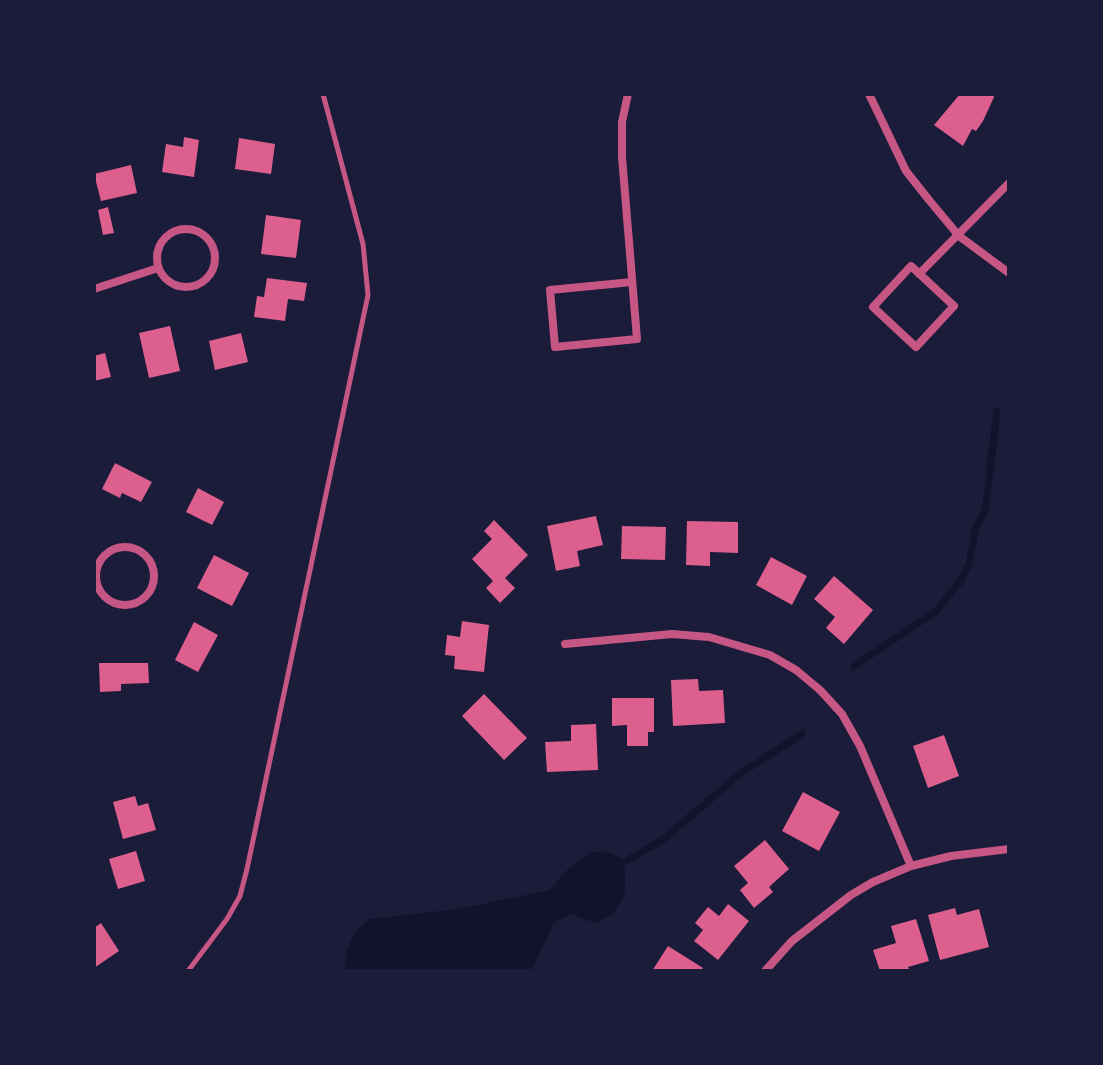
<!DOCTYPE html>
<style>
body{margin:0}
#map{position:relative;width:1103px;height:1065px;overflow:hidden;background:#1b1b3a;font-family:"PT Sans",sans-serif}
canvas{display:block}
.frame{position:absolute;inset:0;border:96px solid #1b1b3a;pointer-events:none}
</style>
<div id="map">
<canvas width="1103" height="1065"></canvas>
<div class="frame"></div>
</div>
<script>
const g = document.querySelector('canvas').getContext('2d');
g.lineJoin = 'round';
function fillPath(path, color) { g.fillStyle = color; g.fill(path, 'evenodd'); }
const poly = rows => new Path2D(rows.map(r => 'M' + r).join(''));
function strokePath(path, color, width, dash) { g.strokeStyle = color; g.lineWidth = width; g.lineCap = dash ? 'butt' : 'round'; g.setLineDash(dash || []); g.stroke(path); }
const water = poly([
 [592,852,611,853,625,861,625,893,614,913,596,923,570,914,554,923,531,971,344,971,347,949,356,931,369,919,459,909,550,890,566,871]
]);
const stream = poly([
 [854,666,935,612,960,582,969,564,976,527,985,512,997,411],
 [619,865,664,839,741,773,802,734]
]);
const building = poly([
 [960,94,993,94,994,97,983,121,976,131,972,129,963,146,934,125],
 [184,137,199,140,194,177,162,172,166,144,183,147],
 [239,138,275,144,271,174,235,169],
 [131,165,137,193,101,201,94,174],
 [108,207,114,233,103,235,98,210],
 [266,215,301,220,296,258,261,254],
 [267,278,307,283,304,301,288,299,285,321,254,317,257,296,264,297],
 [170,326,180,371,149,378,139,333],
 [241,333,248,362,215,370,209,341],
 [105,353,111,377,94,381,94,356],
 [115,463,152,482,141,502,122,493,120,498,102,489],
 [198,488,224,502,212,525,186,512],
 [596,516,603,545,577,551,580,566,556,571,547,526],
 [494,520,528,555,505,578,515,588,500,603,486,588,493,581,472,559,492,539,484,531],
 [687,521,738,522,738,553,710,552,710,566,686,565],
 [622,526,666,527,665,560,621,559],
 [214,555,249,573,232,606,197,588],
 [771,557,807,576,792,605,756,585],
 [834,576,873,610,844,644,826,628,835,617,814,599],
 [462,621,489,625,484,672,454,669,455,656,445,655,447,635,460,637],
 [194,622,218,635,198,672,175,660],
 [99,663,148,663,149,683,121,684,121,691,100,692],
 [698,679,699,691,723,690,725,723,673,726,671,680],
 [484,694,527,738,504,760,462,716],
 [612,698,654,698,654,732,648,732,648,746,627,746,627,725,612,726],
 [596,724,598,770,547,772,545,742,571,741,571,725],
 [944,735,959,776,928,788,913,746],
 [803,792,840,812,819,851,782,831],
 [135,796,138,806,148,803,156,830,123,839,113,802],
 [765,840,789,869,769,887,773,892,754,908,740,890,748,883,734,866],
 [136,851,145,881,118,889,109,859],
 [728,904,749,921,718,960,694,941,703,930,695,923,708,907,719,916],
 [955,908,957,915,979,909,989,947,940,960,928,915],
 [916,919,929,961,908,967,910,971,880,971,873,950,896,943,891,926],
 [101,923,119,951,94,968,94,928],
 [668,946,703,968,701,971,652,971]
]);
const service = poly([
 [188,971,227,919,240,896,247,869,368,295,363,244,323,94]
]);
const minor = poly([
 [628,94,622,122,622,157,637,339,555,347,550,290,632,282],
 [869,94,906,171,929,200,959,236,1009,273],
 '157 258a29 29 0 1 1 58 0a29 29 0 1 1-58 0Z',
 [911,266,954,306,916,347,873,307,911,266],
 [919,274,1009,183],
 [94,289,158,268],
 '96 576a29 29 0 1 1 58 0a29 29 0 1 1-58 0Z',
 [565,644,672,634,709,637,770,655,796,670,820,690,842,714,860,746,911,866],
 [765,971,792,941,851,895,873,882,911,866,951,856,1009,849]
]);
fillPath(water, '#12122b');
strokePath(stream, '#12122b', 7);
fillPath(building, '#dd5f8e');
strokePath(service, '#c65784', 5);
strokePath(minor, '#c65784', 8);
</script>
